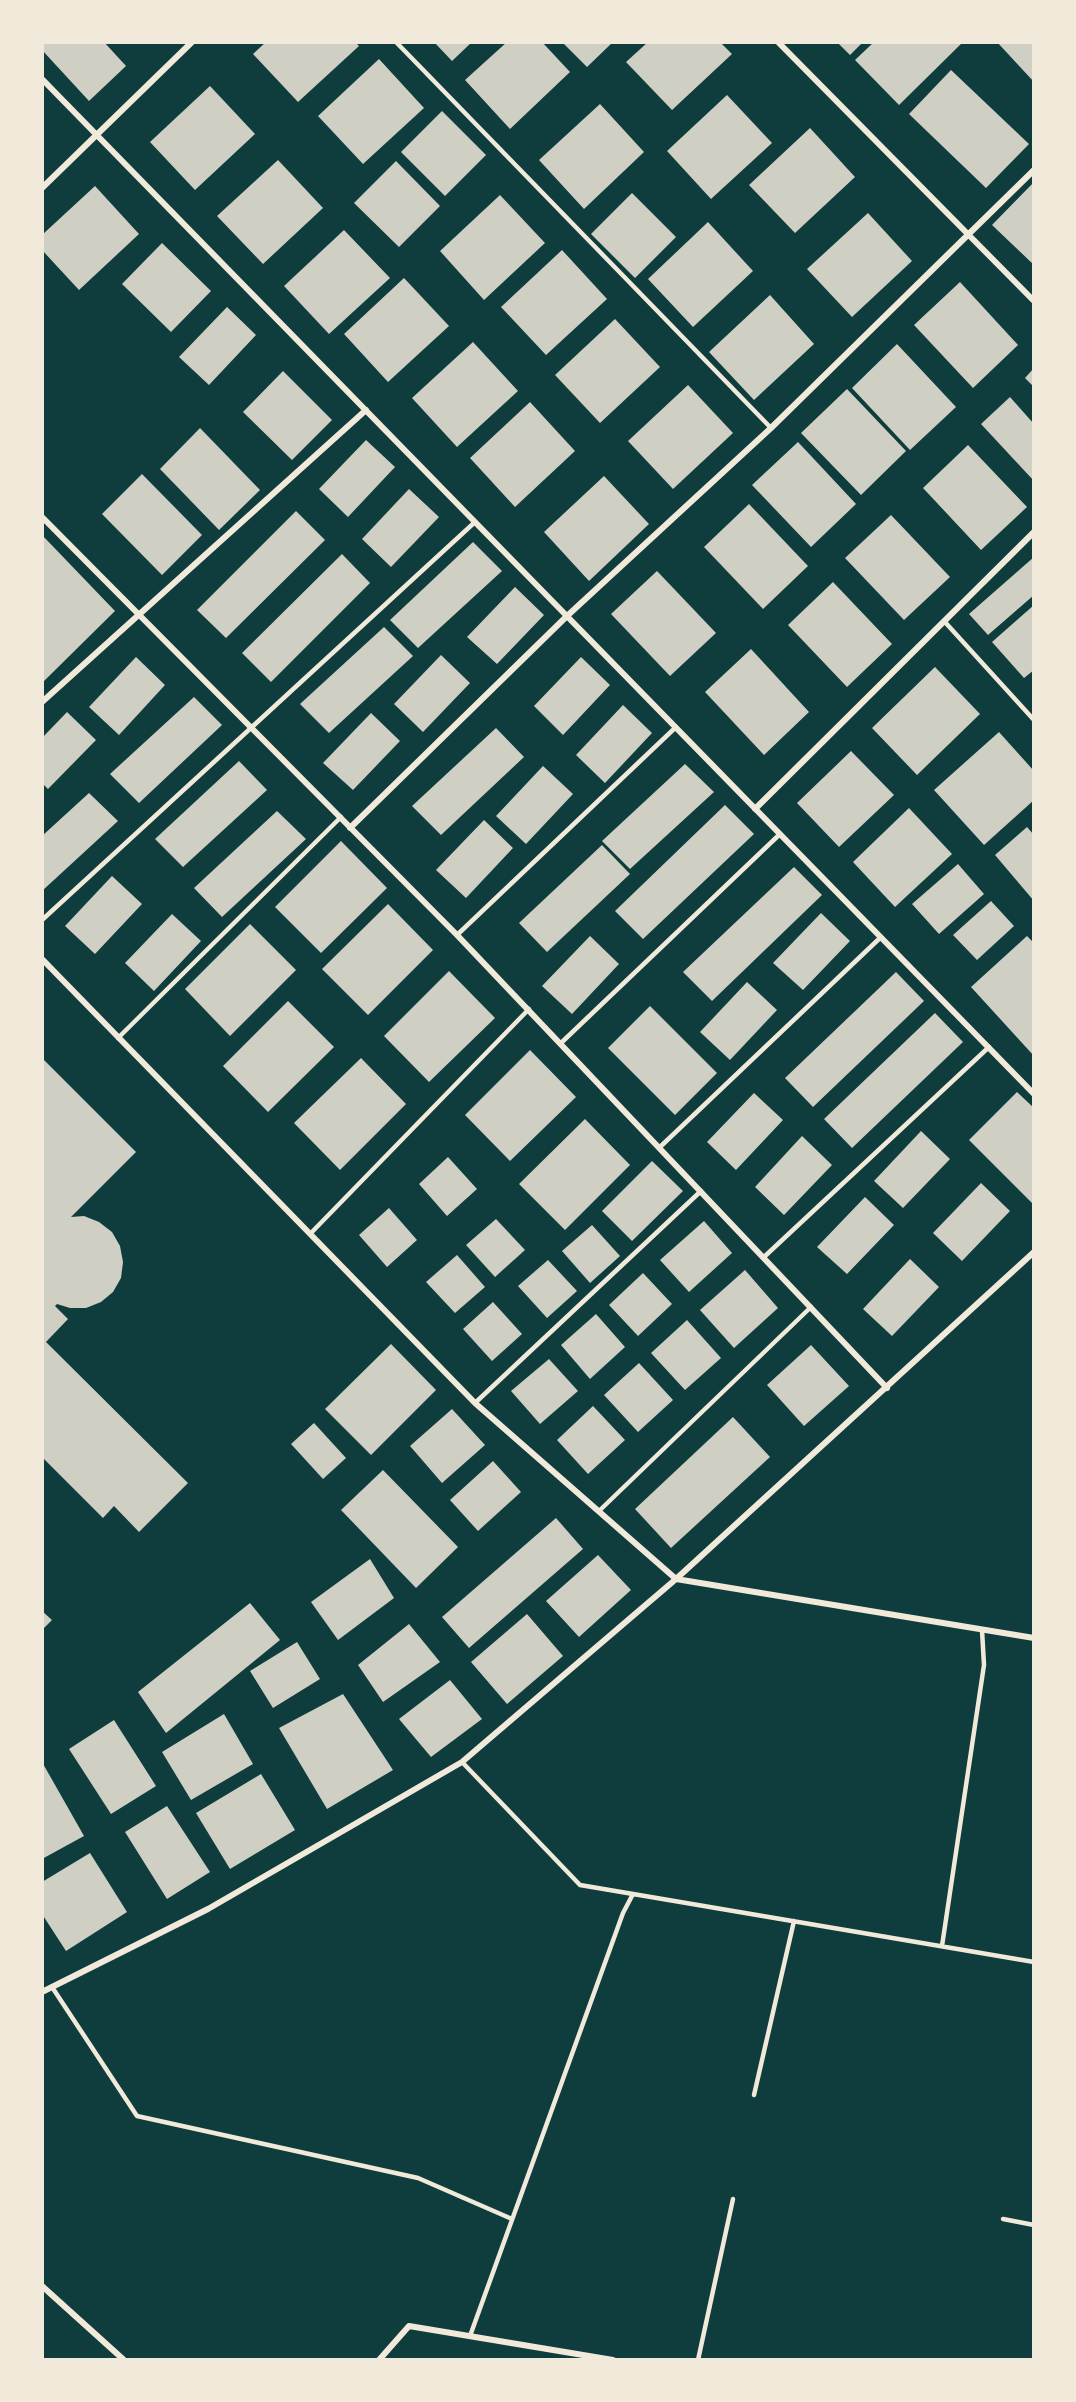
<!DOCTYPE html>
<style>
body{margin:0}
#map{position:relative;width:1076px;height:2402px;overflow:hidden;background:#0f3d3e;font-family:"PT Sans",sans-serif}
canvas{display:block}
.frame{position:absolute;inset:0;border:44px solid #f1e9da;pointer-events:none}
</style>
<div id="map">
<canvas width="1076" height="2402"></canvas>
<div class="frame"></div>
</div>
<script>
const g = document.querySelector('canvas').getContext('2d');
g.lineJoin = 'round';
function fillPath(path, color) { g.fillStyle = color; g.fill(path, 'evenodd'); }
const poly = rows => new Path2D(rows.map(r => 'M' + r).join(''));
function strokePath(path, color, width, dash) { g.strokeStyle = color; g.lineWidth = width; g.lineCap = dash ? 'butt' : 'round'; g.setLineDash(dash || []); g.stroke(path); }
const building = poly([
 [42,42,104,42,126,66,89,101,42,50],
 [266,42,355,42,359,46,298,102,253,54],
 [434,42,472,42,452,61],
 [507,42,542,42,570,72,510,129,465,80],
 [562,42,613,42,587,67],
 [648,42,720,42,732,54,672,110,626,62],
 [837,42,863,42,850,55],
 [874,42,963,42,899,105,855,60],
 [997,42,1034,42,1034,82],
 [379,59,424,108,363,164,318,116],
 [951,70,1029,144,986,188,909,114],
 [210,86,255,134,195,190,150,142],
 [727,95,772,143,711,199,667,151],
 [600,104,644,152,584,209,539,160],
 [442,111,486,155,445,196,401,152],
 [810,128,855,177,795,233,749,185],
 [278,160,323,208,263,264,217,216],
 [396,161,440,206,399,247,354,203],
 [1034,182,1034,265,992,225],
 [95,186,139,234,79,290,42,250,42,235],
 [632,193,676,237,635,278,591,234],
 [500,195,545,243,484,300,440,251],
 [868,213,912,261,852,317,807,269],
 [708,222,753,271,693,327,648,279],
 [344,230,390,278,329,334,284,286],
 [162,243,211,291,171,332,122,284],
 [562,250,607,299,546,355,501,307],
 [404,278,449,326,388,382,344,334],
 [960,282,1018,345,973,388,914,325],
 [770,295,814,344,754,400,709,352],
 [227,307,256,335,209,385,179,357],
 [615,319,660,367,600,423,555,375],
 [473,342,518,391,457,447,412,398],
 [897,344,956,407,910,450,852,388],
 [1034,368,1034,387,1025,378],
 [283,371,332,420,292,460,243,412],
 [688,385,733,433,673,489,628,441],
 [847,389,906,451,861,495,801,433],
 [1010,397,1034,424,1034,481,981,424],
 [530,402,575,451,515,507,470,458],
 [200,428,260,490,219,530,160,469],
 [366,440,395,467,348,517,319,489],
 [798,442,856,504,811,547,752,485],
 [968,445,1027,507,981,550,923,488],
 [142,474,202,535,162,575,102,514],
 [604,476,649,524,589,581,544,532],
 [409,489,439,517,391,567,362,539],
 [749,504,808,566,763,609,704,547],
 [296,511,325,540,226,638,197,610],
 [891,515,950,577,904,620,845,558],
 [42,535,115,611,42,683],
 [473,542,502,571,418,648,390,620],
 [342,554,370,583,271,682,242,653],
 [1034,557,1034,595,988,635,969,614],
 [657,571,716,633,670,676,611,614],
 [833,582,892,644,847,687,788,625],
 [515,587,544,615,497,664,467,637],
 [1034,605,1034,670,1024,678,992,642],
 [384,627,413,656,329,733,300,704],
 [751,649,809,712,764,755,705,692],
 [441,655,470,683,423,732,394,704],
 [136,657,165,685,119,735,89,707],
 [581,657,610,685,563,735,534,706],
 [935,667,980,714,917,775,872,728],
 [194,697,222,725,139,803,110,774],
 [623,705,652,733,605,783,576,755],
 [67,712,96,740,48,789,42,783,42,738],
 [371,713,400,741,353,790,323,763],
 [496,728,524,757,441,835,412,806],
 [999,732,1034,771,1034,800,984,845,934,790],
 [851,751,894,795,839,847,797,803],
 [239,761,267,790,183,867,155,839],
 [685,764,714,792,630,869,602,841],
 [543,766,573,794,526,844,496,816],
 [89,793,118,821,42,891,42,836],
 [725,805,754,834,643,939,615,911],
 [909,808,952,854,895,907,853,862],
 [277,811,306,839,222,917,194,888],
 [484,820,513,848,466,898,436,870],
 [1027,827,1034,835,1034,901,995,855],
 [341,841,387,888,321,953,275,907],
 [602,845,630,874,547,952,519,923],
 [958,864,984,894,939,934,912,904],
 [794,867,822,895,712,1001,683,972],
 [112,876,142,904,95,954,65,926],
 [991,901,1014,926,977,960,953,935],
 [388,904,433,950,368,1015,322,969],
 [821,913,850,941,803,990,773,963],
 [172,914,201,941,154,991,125,963],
 [250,924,296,970,230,1036,185,989],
 [590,936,619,964,572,1014,542,986],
 [1027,936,1034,943,1034,1056,971,987],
 [449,971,495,1018,429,1082,384,1036],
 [896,972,924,1001,813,1107,785,1078],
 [747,982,777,1010,730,1060,700,1032],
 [288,1001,334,1047,268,1112,223,1066],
 [650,1006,717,1073,675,1115,608,1048],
 [935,1013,963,1042,852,1148,824,1119],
 [530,1050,576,1097,510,1161,465,1115],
 [42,1058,136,1152,71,1217,84,1216,99,1222,112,1232,120,1246,123,1262,121,1278,113,1292,101,1302,86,1308,70,1308,57,1304,55,1306,68,1319,46,1342,188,1483,139,1532,114,1506,103,1518,42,1457],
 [361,1058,406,1104,340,1170,294,1123],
 [1017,1092,1034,1108,1034,1205,969,1140],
 [754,1093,783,1120,736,1170,707,1142],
 [585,1119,630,1165,565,1230,519,1184],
 [921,1131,950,1159,903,1208,874,1181],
 [802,1136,832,1165,784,1215,755,1187],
 [448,1157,477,1189,447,1216,419,1184],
 [652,1161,683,1191,632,1241,602,1211],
 [981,1183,1010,1211,962,1261,933,1233],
 [865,1197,894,1225,847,1274,817,1247],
 [389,1208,417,1240,387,1267,359,1235],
 [496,1219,525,1250,495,1277,466,1245],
 [704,1221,732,1253,689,1292,660,1260],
 [592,1225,620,1256,590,1283,562,1251],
 [457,1255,485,1287,455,1313,426,1282],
 [910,1259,939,1287,892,1336,863,1309],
 [548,1260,577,1291,547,1318,518,1286],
 [745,1270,778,1308,734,1348,700,1310],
 [643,1273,672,1304,638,1336,609,1305],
 [493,1302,522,1334,492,1361,463,1329],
 [596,1314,625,1347,590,1379,561,1345],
 [687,1320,721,1358,685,1390,651,1353],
 [391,1344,436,1390,371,1455,325,1409],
 [811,1345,849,1386,804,1426,767,1385],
 [549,1359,578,1391,540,1424,511,1391],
 [639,1363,673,1400,638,1432,604,1395],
 [593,1406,625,1440,588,1474,557,1440],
 [452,1409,485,1445,442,1483,410,1446],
 [733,1417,770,1457,671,1548,635,1509],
 [314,1423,346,1458,323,1479,291,1444],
 [493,1461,521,1492,478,1531,450,1500],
 [383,1470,458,1547,416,1588,341,1510],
 [556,1518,583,1549,469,1648,442,1617],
 [598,1555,631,1590,579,1637,546,1601],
 [370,1559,394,1598,338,1640,311,1602],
 [250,1603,280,1640,166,1733,138,1692],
 [42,1611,52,1620,42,1630],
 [527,1614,563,1656,507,1704,471,1662],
 [409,1624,440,1662,383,1702,358,1665],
 [297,1642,320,1679,273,1708,250,1671],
 [450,1680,482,1719,431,1757,399,1719],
 [343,1694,393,1770,327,1809,279,1728],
 [224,1714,253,1764,191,1800,162,1752],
 [114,1720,156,1786,111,1814,69,1749],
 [42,1762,84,1836,42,1859],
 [261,1774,295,1830,230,1869,196,1813],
 [167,1806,210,1872,167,1899,125,1832],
 [90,1853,127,1912,66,1951,42,1914,42,1882]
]);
const service = poly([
 [396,42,771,428],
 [944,621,1034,720],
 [42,920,475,522],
 [457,935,676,727],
 [118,1038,341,817],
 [561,1043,780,834],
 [660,1147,881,937],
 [311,1233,529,1009],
 [764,1257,989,1047],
 [475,1403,701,1191],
 [599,1511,811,1307],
 [462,1762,580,1885,1034,1962],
 [942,1946,984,1665,982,1630],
 [52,1987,137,2116,418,2178,512,2219],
 [754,2095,794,1921],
 [1003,2219,1034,2225],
 [470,2336,623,1913,633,1894],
 [698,2360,733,2199]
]);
const minor = poly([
 [778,42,1034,301],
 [42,79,1034,1094],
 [42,188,192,42],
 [42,517,457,935,887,1388],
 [42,702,366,410],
 [755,809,1034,532],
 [350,828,567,616,771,428,1034,170],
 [42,959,475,1403,676,1579],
 [676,1579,1034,1638],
 [42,1992,208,1909,462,1762,676,1579,1034,1252],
 [42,2286,124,2360],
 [379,2360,409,2326,613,2360]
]);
fillPath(building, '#cfcfc3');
strokePath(service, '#f1e9da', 4.5);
strokePath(minor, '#f1e9da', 6);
</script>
